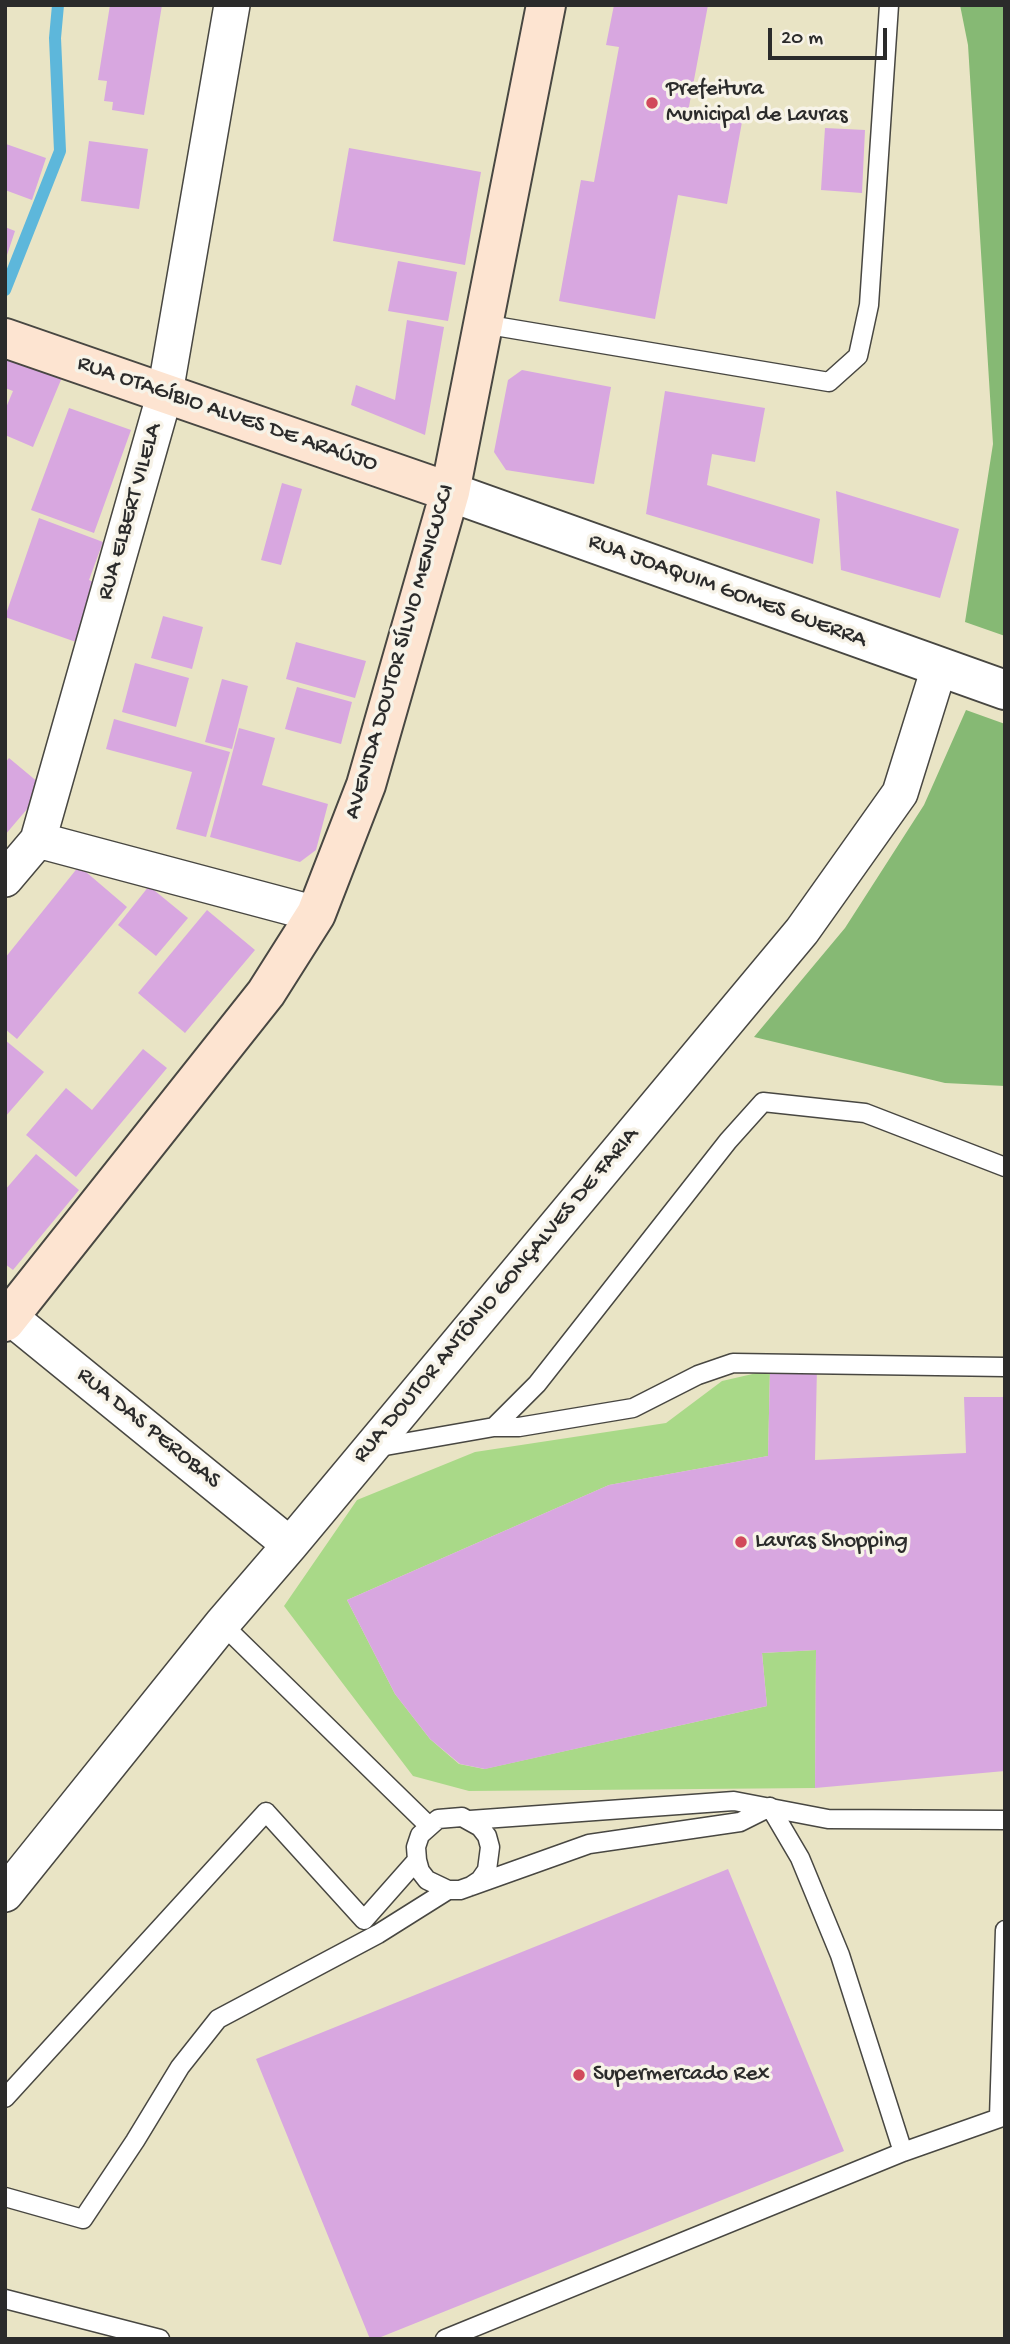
<!DOCTYPE html>
<meta charset="utf-8">
<style>
body{margin:0}
#map{position:relative;width:1010px;height:2344px;overflow:hidden;background:#e9e4c5;font-family:"Gochi Hand",sans-serif}
canvas{display:block}
.frame{position:absolute;inset:0;border:7px solid #2b2b2b;pointer-events:none}
.scale{position:absolute;left:768px;top:28px;width:119px;height:32px;box-sizing:border-box;border:4px solid #2b2b2b;border-top:0;padding-left:9px;font-size:21px;line-height:24px;white-space:nowrap;color:#2b2b2b;-webkit-text-stroke:5px #f7f3e8;paint-order:stroke}
</style>
<div id="map">
<canvas width="1010" height="2344"></canvas>
<div class="frame"></div>
<div class="scale">20 m</div>
</div>
<script>
const g = document.querySelector('canvas').getContext('2d');
g.lineJoin = 'round';
function fillPath(path, color) { g.fillStyle = color; g.fill(path, 'evenodd'); }
const poly = rows => new Path2D(rows.map(r => 'M' + r).join(''));
function strokePath(path, color, width, dash) { g.strokeStyle = color; g.lineWidth = width; g.lineCap = dash ? 'butt' : 'round'; g.setLineDash(dash || []); g.stroke(path); }
function drawText(font, color, halo, rows, align = 'center') {
  g.font = font + ' "Gochi Hand",sans-serif'; g.lineWidth = 7; g.setLineDash([]); g.textBaseline = 'middle'; g.strokeStyle = halo; g.fillStyle = color; for (const [text, x, y, turn = 0] of rows) {
    g.save(); g.translate(x, y); g.rotate((+turn || 0) * Math.PI / 180); g.textAlign = isNaN(turn) ? turn : align; if (halo) g.strokeText(text, 0, 0); g.fillText(text, 0, 0); g.restore();
  }
}
const green = poly([
 [770,1370,768,1456,609,1485,347,1600,395,1694,430,1739,459,1764,484,1769,767,1706,762,1653,816,1650,815,1788,469,1791,413,1776,284,1606,357,1500,475,1452,666,1423,722,1381]
]);
const forest = poly([
 [960,5,1005,5,1005,636,965,622,993,444,968,45],
 [966,710,1005,724,1005,1086,945,1083,754,1037,845,928,924,805]
]);
const stream = poly([
 [5,290,60,151,55,38,58,5]
]);
const building = poly([
 [110,5,162,5,144,115,112,110,113,102,104,101,107,81,98,80],
 [614,5,708,5,688,112,742,122,727,204,678,195,655,319,559,301,581,180,594,182,619,47,606,45],
 [825,128,865,130,862,193,821,190],
 [89,141,148,149,139,209,81,201],
 [6,144,46,158,32,200,5,190],
 [349,148,481,172,465,265,333,241],
 [5,227,15,231,6,258,5,258],
 [398,261,457,272,448,321,388,311],
 [407,320,444,327,425,435,351,405,356,385,395,400],
 [5,350,63,375,33,447,5,435,5,410,13,391,5,388],
 [522,370,611,387,594,484,506,470,494,452,508,380],
 [665,391,765,408,755,462,712,454,707,485,820,519,813,564,646,514],
 [69,408,131,430,94,533,31,510],
 [282,483,302,489,281,565,261,560],
 [836,491,959,529,940,598,841,570],
 [39,518,103,542,89,580,96,583,76,642,5,617],
 [163,616,203,627,192,669,151,658],
 [296,642,366,661,355,698,286,679],
 [135,663,189,678,176,727,122,712],
 [222,679,248,686,232,749,205,742],
 [297,687,352,702,341,744,285,729],
 [114,719,230,752,206,837,176,829,192,772,106,749],
 [239,728,275,738,262,785,328,804,316,850,300,862,210,837],
 [9,758,45,788,5,835,5,763],
 [79,866,127,907,17,1039,5,1029,5,958],
 [149,886,188,918,156,956,118,925],
 [207,910,255,950,185,1033,138,993],
 [5,1040,44,1072,5,1117],
 [143,1049,167,1068,76,1177,26,1135,66,1088,92,1110],
 [36,1154,79,1190,13,1270,5,1264,5,1190],
 [817,1367,815,1460,966,1453,964,1397,1005,1397,1005,1771,815,1788,816,1650,762,1653,767,1706,485,1769,460,1764,430,1739,395,1694,347,1600,609,1485,768,1456,770,1370],
 [728,1869,844,2151,376,2339,370,2339,256,2059]
]);
const service = poly([
 [483,324,829,382,858,356,869,305,889,5],
 [494,1427,537,1384,728,1141,763,1102,865,1113,1005,1167],
 [374,1448,494,1427,519,1427,633,1408,698,1375,733,1363,1005,1367],
 [222,1624,428,1825],
 [770,1807,800,1858,840,1955,903,2152,1005,2116],
 [470,1820,734,1801,828,1819,1005,1820],
 [471,1886,480,1880,487,1870,490,1847,487,1836,480,1827,462,1817,438,1819,420,1835,416,1847,417,1860,420,1871,427,1880,448,1890,460,1890,589,1844,740,1822,770,1807],
 [5,2098,266,1812,364,1920,417,1860],
 [999,2117,1005,1930],
 [5,2197,83,2219,135,2141,180,2067,218,2019,378,1934,448,1890],
 [5,2299,160,2339],
 [445,2339,903,2152]
]);
const minor = poly([
 [38,840,316,914],
 [5,879,38,840,165,393,232,5],
 [5,1313,290,1545],
 [5,1894,222,1624,290,1545,802,931,900,793,939,668]
]);
const tertiary = poly([
 [450,492,1005,690]
]);
const secondary = poly([
 [5,338,450,492],
 [5,1322,266,993,316,914,366,785,450,492,546,5]
]);
const markers = [
 [652,103,7,"#d1495b"],
 [741,1542,7,"#d1495b"],
 [579,2075,7,"#d1495b"]
];
const poiNames = [
 ["Prefeitura",666,90],
 ["Municipal de Lavras",666,116],
 ["Lavras Shopping",755,1542],
 ["Supermercado Rex",593,2075]
];
const streetNames = [
 ["RUA OTAGÍBIO ALVES DE ARAÚJO",227,415,19],
 ["RUA ELBERT VILELA",131,512,-74],
 ["RUA JOAQUIM GOMES GUERRA",727,592,20],
 ["AVENIDA DOUTOR SÍLVIO MENICUCCI",401,652,-74],
 ["RUA DOUTOR ANTÔNIO GONÇALVES DE FARIA",497,1296,-50],
 ["RUA DAS PEROBAS",148,1429,39]
];
fillPath(green, '#a9d988');
fillPath(forest, '#86b974');
strokePath(stream, '#5db7db', 12);
fillPath(building, '#d8a7e0');
strokePath(service, '#484742', 21);
strokePath(minor, '#484742', 38);
strokePath(tertiary, '#484742', 42);
strokePath(secondary, '#484742', 42);
strokePath(service, '#fff', 18);
strokePath(minor, '#fff', 35);
strokePath(tertiary, '#fff', 38);
strokePath(secondary, '#fde4d1', 38);
for (const [x, y, r, color] of markers) { const dot = new Path2D(); dot.arc(x, y, r, 0, 2 * Math.PI); g.fillStyle = color; g.fill(dot); strokePath(dot, '#f7f3e8', 2.5); }
drawText('23px', '#2b2b2b', '#f7f3e8', poiNames, 'left');
drawText('23px', '#2b2b2b', '#f7f3e8', streetNames);
</script>
